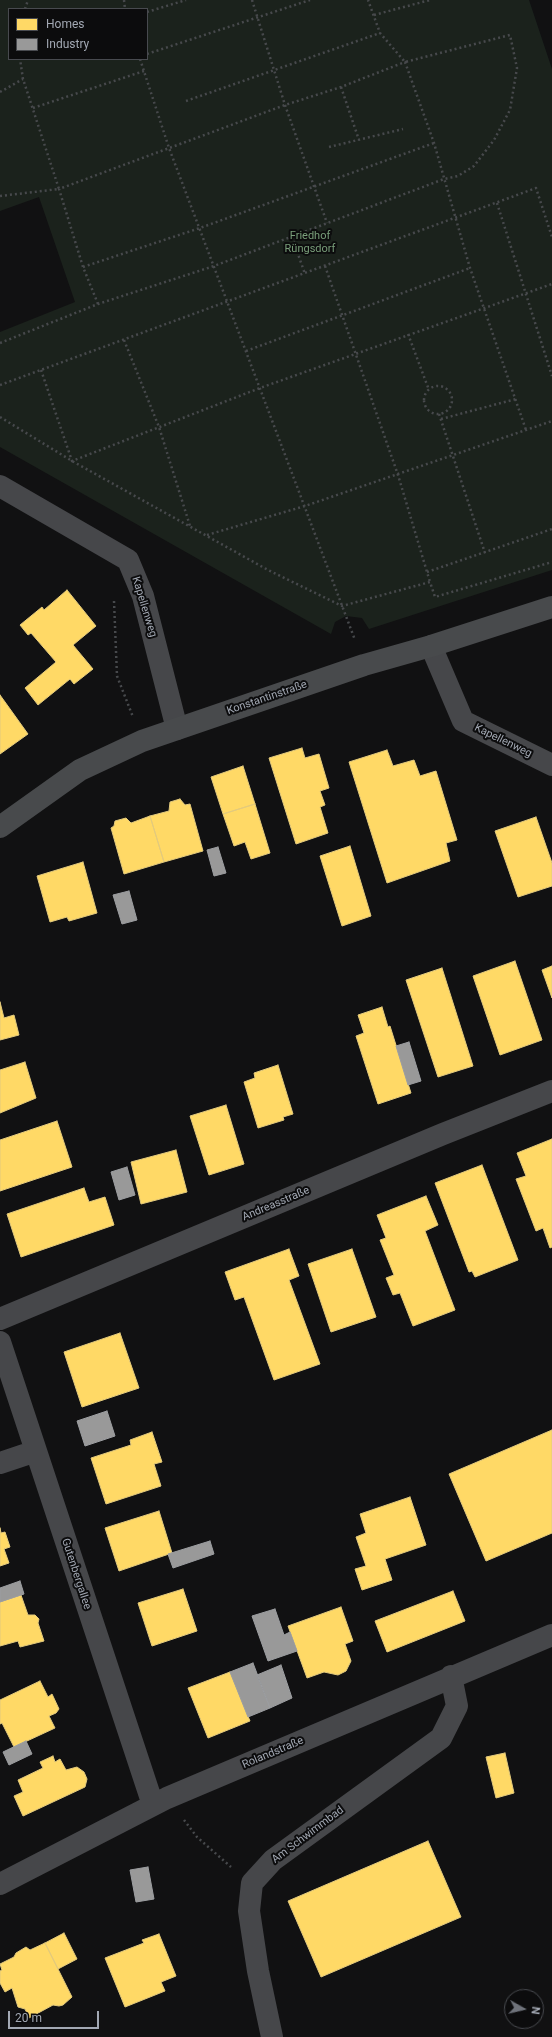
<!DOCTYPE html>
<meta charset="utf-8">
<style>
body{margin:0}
#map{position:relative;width:552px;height:2037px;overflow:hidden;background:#111112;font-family:Roboto,sans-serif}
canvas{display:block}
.legend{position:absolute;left:8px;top:8px;width:140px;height:52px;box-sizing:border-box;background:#0c0c0d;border:1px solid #484a4f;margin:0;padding:5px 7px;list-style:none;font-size:12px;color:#a2a8b3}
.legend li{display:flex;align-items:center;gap:8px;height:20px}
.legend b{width:20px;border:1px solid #484a4f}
.north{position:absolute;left:504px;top:1989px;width:40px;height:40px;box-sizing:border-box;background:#0c0c0d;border:1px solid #484a4f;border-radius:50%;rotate:98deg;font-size:11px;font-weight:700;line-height:16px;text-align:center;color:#a2a8b3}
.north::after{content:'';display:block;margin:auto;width:14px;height:18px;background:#6f737b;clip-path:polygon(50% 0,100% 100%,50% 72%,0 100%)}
.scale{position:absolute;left:8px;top:2011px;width:91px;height:18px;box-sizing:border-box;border:2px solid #a2a8b3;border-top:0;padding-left:5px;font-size:12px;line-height:14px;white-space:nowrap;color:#a2a8b3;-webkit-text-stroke:3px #0c0c0d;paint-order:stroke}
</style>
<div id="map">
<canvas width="552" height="2037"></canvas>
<ul class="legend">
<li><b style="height:11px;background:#ffd966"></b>Homes</li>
<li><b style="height:11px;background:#999"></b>Industry</li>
</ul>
<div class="north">N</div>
<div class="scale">20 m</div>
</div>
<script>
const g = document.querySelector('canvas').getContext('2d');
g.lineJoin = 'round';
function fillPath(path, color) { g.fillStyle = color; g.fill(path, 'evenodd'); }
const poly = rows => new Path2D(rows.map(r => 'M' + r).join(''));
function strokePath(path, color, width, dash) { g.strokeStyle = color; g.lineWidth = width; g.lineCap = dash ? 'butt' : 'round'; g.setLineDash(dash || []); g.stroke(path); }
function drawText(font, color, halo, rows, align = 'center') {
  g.font = font + ' Roboto,sans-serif'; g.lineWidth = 4; g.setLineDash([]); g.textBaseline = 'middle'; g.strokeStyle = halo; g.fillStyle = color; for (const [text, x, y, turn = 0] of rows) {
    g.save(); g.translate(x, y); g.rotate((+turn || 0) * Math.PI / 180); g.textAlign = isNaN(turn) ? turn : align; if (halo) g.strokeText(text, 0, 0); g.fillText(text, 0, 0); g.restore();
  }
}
const green = poly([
 [0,0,529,0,552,69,552,570,369,629,362,618,346,616,335,622,331,634,0,447,0,332,75,302,39,197,0,211],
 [9,9,147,9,147,59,9,59]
]);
const homes = poly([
 [67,590,96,626,73,645,93,669,74,684,70,679,38,705,25,688,56,662,31,633,28,635,20,625,42,607,44,610,67,590],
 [0,695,28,734,0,754,0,695],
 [302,748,305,758,319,754,329,788,320,791,325,805,320,807,328,833,296,844,269,758,302,748],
 [387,750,393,766,414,760,420,776,436,771,457,840,446,843,450,861,387,883,349,762,387,750],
 [243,766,255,804,223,814,211,777,243,766],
 [180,799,185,805,190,804,203,851,164,862,150,816,169,811,170,802,180,799],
 [255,804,270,853,251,859,245,842,234,846,223,814,255,804],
 [150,816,164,862,124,874,111,828,114,826,115,821,126,818,131,823,150,816],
 [536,817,552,863,552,886,518,897,495,831,536,817],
 [350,846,371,916,342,926,320,856,350,846],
 [83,862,97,913,69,921,67,917,50,922,37,876,83,862],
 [515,961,542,1040,500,1055,473,976,515,961],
 [552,966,552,998,542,970,552,966],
 [442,968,473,1066,438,1077,406,980,442,968],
 [0,1002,4,1018,14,1015,19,1035,0,1040,0,1002],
 [382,1007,388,1027,390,1026,411,1093,378,1104,356,1036,364,1033,358,1015,382,1007],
 [25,1062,36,1098,0,1113,0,1070,25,1062],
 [278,1065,293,1114,283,1117,284,1120,258,1128,244,1082,255,1078,254,1073,278,1065],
 [226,1105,244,1164,209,1175,190,1116,226,1105],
 [57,1121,72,1167,0,1191,0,1140,57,1121],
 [552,1139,552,1247,550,1248,543,1228,536,1231,516,1179,526,1176,517,1153,552,1139],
 [176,1150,187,1192,141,1204,131,1162,176,1150],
 [482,1165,518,1260,475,1277,472,1271,469,1272,435,1183,482,1165],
 [84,1188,89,1202,105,1197,114,1225,21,1257,7,1214,84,1188],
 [426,1196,438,1225,425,1231,455,1310,413,1326,400,1293,393,1295,386,1278,394,1275,380,1240,386,1238,377,1215,426,1196],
 [289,1249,299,1276,289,1280,320,1364,274,1380,244,1297,235,1300,225,1272,289,1249],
 [352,1249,376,1317,331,1332,308,1264,352,1249],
 [120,1333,139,1388,82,1407,64,1352,120,1333],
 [552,1430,552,1533,486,1561,449,1474,552,1430],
 [152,1432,162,1462,154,1464,161,1486,106,1504,91,1458,131,1445,130,1440,152,1432],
 [410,1497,426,1545,385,1559,392,1580,362,1590,355,1569,366,1566,356,1537,366,1533,360,1514,410,1497],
 [159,1511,172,1553,119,1571,105,1528,159,1511],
 [0,1528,1,1533,5,1532,10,1547,4,1549,9,1563,0,1566,0,1528],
 [183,1589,197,1631,152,1646,138,1603,183,1589],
 [453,1591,465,1621,387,1652,375,1621,453,1591],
 [21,1595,28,1615,35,1615,39,1619,38,1623,44,1641,20,1647,18,1641,0,1646,0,1602,21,1595],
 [341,1607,353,1641,345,1644,351,1661,346,1671,338,1675,324,1672,307,1678,288,1626,341,1607],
 [230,1672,250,1721,208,1738,188,1688,230,1672],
 [40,1681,48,1697,52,1694,59,1709,56,1713,49,1716,55,1728,14,1747,2,1723,0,1724,0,1700,40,1681],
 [505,1753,514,1793,496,1798,486,1757,505,1753],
 [53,1756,55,1762,60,1759,66,1770,77,1767,84,1772,87,1779,85,1787,23,1816,14,1796,23,1792,18,1780,43,1768,40,1762,53,1756],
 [428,1841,461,1917,321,1977,288,1901,428,1841],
 [64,1933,77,1959,58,1969,45,1943,64,1933],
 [159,1934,176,1976,161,1982,165,1991,125,2007,105,1958,144,1943,142,1940,159,1934],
 [45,1943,72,1997,63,2005,59,2006,53,2005,29,2018,25,2009,18,2007,12,1988,5,1992,0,1983,0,1971,2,1970,0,1964,14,1957,16,1953,26,1947,30,1950,45,1943]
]);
const industry = poly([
 [218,847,226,873,214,876,207,850,218,847],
 [129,891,137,920,122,924,113,895,129,891],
 [409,1042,421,1081,408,1085,396,1046,409,1042],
 [127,1167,135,1195,119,1200,111,1172,127,1167],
 [107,1411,115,1436,85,1446,77,1421,107,1411],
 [210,1541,214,1554,173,1568,168,1554,210,1541],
 [20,1581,24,1594,0,1602,0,1588,20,1581],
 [275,1609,284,1635,290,1632,297,1651,268,1661,252,1616,275,1609],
 [253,1663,270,1708,248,1717,230,1672,253,1663],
 [281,1665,292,1698,270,1708,257,1675,281,1665],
 [26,1741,32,1754,9,1765,3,1752,26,1741],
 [148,1867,154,1899,136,1902,130,1870,148,1867]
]);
const path = poly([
 [124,0,125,9],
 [252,0,285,105,327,223],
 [25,9,28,0],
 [147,12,186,0],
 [374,15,430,0],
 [147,54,310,0],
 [140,59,169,148,355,640],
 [341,87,359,140],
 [0,92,23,79],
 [186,101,380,33],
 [33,108,144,71],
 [329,147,403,129],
 [0,196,59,189,23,79,20,59],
 [497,203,552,376],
 [292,237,305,274],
 [325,266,398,475,430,582],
 [83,267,200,228,434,143],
 [98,304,83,267,59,189,285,105,341,87,405,62,434,143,470,268,526,430],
 [408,334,429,390],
 [124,340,159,427,190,526],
 [0,343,98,304,214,266,444,179,458,176,474,166,494,140,510,110,517,68,510,35,405,62,380,33,368,0],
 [246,351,470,268],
 [41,370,72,461,260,388,552,284],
 [0,385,536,188,552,237],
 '424 400a14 14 0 1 1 28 0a14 14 0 1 1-28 0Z',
 [439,414,485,553],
 [0,417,72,461,268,570,342,606,430,582,435,597,552,562],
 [441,419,516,399],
 [207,535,305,506,552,421],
 [427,572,552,529],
 [114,601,117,676,133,717],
 [184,1820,197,1837,231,1867]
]);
const minor = poly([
 [0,486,128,560,143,596,177,729],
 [431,646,463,721,552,765],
 [0,1319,443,1134,552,1091],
 [0,1342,153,1805],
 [0,1463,36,1451],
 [0,1884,167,1798,552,1635],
 [272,2037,258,1971,249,1911,252,1883,273,1860,441,1738,457,1706,451,1676]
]);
const major = poly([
 [0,827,80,770,142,741,364,665,431,646,552,607]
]);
const parkNames = [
 ["Friedhof",310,236],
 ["Rüngsdorf",310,249]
];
const streetNames = [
 ["Kapellenweg",144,607,73],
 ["Konstantinstraße",267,698,-19],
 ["Kapellenweg",503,741,26],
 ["Andreasstraße",276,1204,-23],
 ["Gutenbergallee",76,1574,72],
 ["Rolandstraße",273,1753,-23],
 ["Am Schwimmbad",308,1835,-37]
];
fillPath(green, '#1b221c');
fillPath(homes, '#ffd966');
strokePath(homes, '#e3ca7d', 1);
fillPath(industry, '#999');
strokePath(industry, '#9c9ea1', 1);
strokePath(path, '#47494c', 2.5, [2, 3]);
strokePath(minor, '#46474a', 22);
strokePath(major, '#484a4c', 22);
drawText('11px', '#799e7a', '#0c0c0d', parkNames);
drawText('11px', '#a2a8b3', '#0c0c0d', streetNames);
</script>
